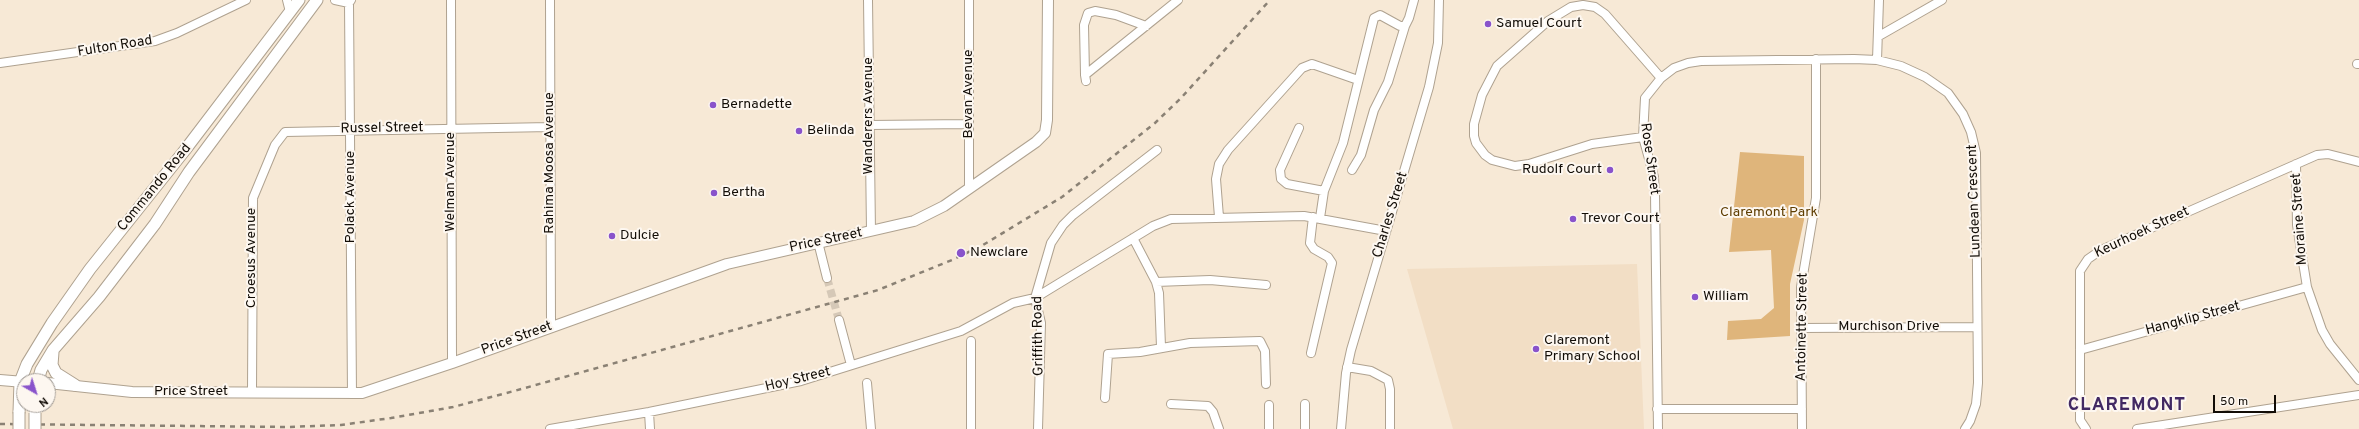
<!DOCTYPE html>
<style>
body{margin:0}
#map{position:relative;width:2359px;height:429px;overflow:hidden;background:#f7e9d6;font-family:Overpass,sans-serif}
canvas{display:block}
.north{position:absolute;left:16px;top:373px;width:40px;height:40px;box-sizing:border-box;background:#fdf7f0;border:1px solid #9f9993;border-radius:50%;rotate:141deg;font-size:11px;font-weight:700;line-height:16px;text-align:center;color:#120d07}
.north::after{content:'';display:block;margin:auto;width:14px;height:18px;background:#8953cb;clip-path:polygon(50% 0,100% 100%,50% 72%,0 100%)}
.scale{position:absolute;left:2213px;top:395px;width:63px;height:18px;box-sizing:border-box;border:2px solid #120d07;border-top:0;padding-left:5px;font-size:12px;line-height:14px;white-space:nowrap;color:#120d07;-webkit-text-stroke:3px #fdf7f0;paint-order:stroke}
</style>
<div id="map">
<canvas width="2359" height="429"></canvas>
<div class="north">N</div>
<div class="scale">50 m</div>
</div>
<script>
const g = document.querySelector('canvas').getContext('2d');
g.lineJoin = 'round';
function fillPath(path, color) { g.fillStyle = color; g.fill(path, 'evenodd'); }
const poly = rows => new Path2D(rows.map(r => 'M' + r).join(''));
function strokePath(path, color, width, dash) { g.strokeStyle = color; g.lineWidth = width; g.lineCap = dash ? 'butt' : 'round'; g.setLineDash(dash || []); g.stroke(path); }
function drawText(font, color, halo, rows, align = 'center') {
  g.font = font + ' Overpass,sans-serif'; g.lineWidth = 4; g.setLineDash([]); g.textBaseline = 'middle'; g.strokeStyle = halo; g.fillStyle = color; for (const [text, x, y, turn = 0] of rows) {
    g.save(); g.translate(x, y); g.rotate((+turn || 0) * Math.PI / 180); g.textAlign = isNaN(turn) ? turn : align; if (halo) g.strokeText(text, 0, 0); g.fillText(text, 0, 0); g.restore();
  }
}
const built = poly([
 [1637,264,1644,429,1453,429,1407,269]
]);
const green = poly([
 [1740,152,1804,156,1804,220,1790,284,1790,336,1727,340,1728,321,1761,319,1774,308,1771,250,1729,252]
]);
const minorTunnel = poly([
 [827,278,839,320]
]);
const minor = poly([
 [287,0,290,12],
 [335,0,349,3],
 [351,0,349,3,352,394],
 [451,0,452,363],
 [550,0,551,326],
 [868,0,871,231],
 [969,0,969,188],
 [1879,36,1942,0],
 [1877,60,1879,0],
 [0,63,155,41,177,33,246,0],
 [2357,64,2359,64],
 [1085,75,1084,25,1088,13,1095,11,1116,15,1146,26],
 [1086,81,1085,75,1178,0],
 [869,125,969,124],
 [1299,128,1280,170,1281,179,1287,184,1324,191],
 [1643,137,1592,144,1529,164,1515,166,1492,160,1485,155,1476,143,1474,136,1474,124,1482,95,1497,66,1548,21,1571,7,1583,5,1595,7,1605,14,1661,78],
 [2296,164,2297,225,2307,287,2322,330,2330,344,2359,380],
 [1352,170,1361,155,1374,110,1388,82,1405,26],
 [1219,217,1216,179,1219,164,1228,150,1302,68,1312,64,1358,80],
 [1320,218,1324,191,1343,143,1374,18,1380,15,1400,26,1405,26,1409,18,1414,0],
 [1133,238,1156,282,1159,293,1161,347],
 [818,242,827,278],
 [1156,282,1210,280,1266,285],
 [839,320,851,365],
 [1802,328,1977,327],
 [2080,350,2307,287],
 [1311,353,1332,263,1328,257,1314,249,1310,243,1313,217],
 [1347,367,1371,371,1388,380,1390,389,1390,429],
 [867,383,871,429],
 [252,392,253,198,275,145,285,132,550,127],
 [1105,398,1108,354,1140,352,1190,343,1260,341,1265,351,1266,384],
 [1171,404,1208,406,1213,412,1219,429],
 [1305,404,1305,429],
 [1269,405,1269,429],
 [1657,409,1802,409],
 [649,412,650,429],
 [550,429,649,412,801,381,961,331,1013,303,1035,298,1153,226,1171,219,1304,216,1386,231],
 [971,429,971,341],
 [1038,429,1041,323,1035,298,1051,243,1063,225,1073,215,1157,150],
 [1341,429,1346,373,1351,350,1429,87,1438,43,1439,0],
 [1658,429,1655,194,1654,177,1643,137,1645,98,1661,78,1674,68,1688,63,1701,61,1854,59,1877,60,1901,66,1925,77,1948,93,1963,114,1971,132,1976,153,1978,383,1976,404,1970,421,1965,429],
 [1802,429,1801,287,1816,198,1816,59],
 [2086,429,2080,420,2080,271,2088,259,2101,250,2317,155,2328,154,2359,162],
 [2137,429,2359,395]
]);
const tertiary = poly([
 [0,380,24,382],
 [48,383,132,392,362,393,452,363,727,264,914,221,944,206,1036,142,1045,133,1047,120,1048,0]
]);
const secondary = poly([
 [53,352,52,365,56,373,75,385],
 [38,381,41,370,53,350,99,297,155,224,189,172,317,0],
 [19,412,20,382,27,364,52,323,90,269,185,150,299,0]
]);
const rail = poly([
 [0,424,288,427,341,425,391,418,453,407,514,391,878,290,952,260,983,245,1062,197,1155,123,1181,98,1270,0]
]);
const secondaryBridge = poly([
 [19,429,19,412],
 [35,429,35,413]
]);
const markers = [
 [1488,24,4,"#8953cb"],
 [713,105,4,"#8953cb"],
 [799,131,4,"#8953cb"],
 [1610,170,4,"#8953cb"],
 [714,193,4,"#8953cb"],
 [1573,219,4,"#8953cb"],
 [612,236,4,"#8953cb"],
 [961,253,5,"#8953cb"],
 [1695,297,4,"#8953cb"],
 [1536,349,4,"#8953cb"]
];
const poiNames = [
 ["Samuel Court",1496,24],
 ["Bernadette",721,105],
 ["Belinda",807,131],
 ["Rudolf Court",1602,170,"right"],
 ["Bertha",722,193],
 ["Trevor Court",1581,219],
 ["Dulcie",620,236],
 ["Newclare",970,253],
 ["William",1703,297],
 ["Claremont",1544,341],
 ["Primary School",1544,357]
];
const streetNames = [
 ["Fulton Road",115,47,-9],
 ["Bevan Avenue",969,94,-90],
 ["Wanderers Avenue",869,116,-90],
 ["Russel Street",382,129,-1],
 ["Rose Street",1649,159,82],
 ["Rahima Moosa Avenue",550,163,-90],
 ["Welman Avenue",451,182,-90],
 ["Commando Road",155,188,-51],
 ["Polack Avenue",351,197,-90],
 ["Lundean Crescent",1975,201,-92],
 ["Charles Street",1391,215,-73],
 ["Moraine Street",2300,219,-94],
 ["Keurhoek Street",2142,233,-25],
 ["Price Street",826,241,-12],
 ["Croesus Avenue",252,258,-90],
 ["Hangklip Street",2193,319,-15],
 ["Antoinette Street",1803,327,-89],
 ["Murchison Drive",1889,327],
 ["Griffith Road",1039,336,-91],
 ["Price Street",517,339,-20],
 ["Hoy Street",798,380,-14],
 ["Price Street",191,392]
];
const parkNames = [
 ["Claremont Park",1769,213]
];
const districtNames = [
 ["CLAREMONT",2127,406]
];
fillPath(built, '#f2dec5');
fillPath(green, '#dfb57b');
strokePath(minorTunnel, '#d5c8b7', 8, [8, 4]);
strokePath(minor, '#afa290', 10);
strokePath(tertiary, '#afa290', 12);
strokePath(secondary, '#afa290', 13);
strokePath(minor, '#fff', 8);
strokePath(tertiary, '#fff', 10);
strokePath(secondary, '#fff', 11);
strokePath(rail, '#8a8174', 2.5, [5, 5]);
strokePath(secondaryBridge, '#afa290', 13, []);
strokePath(secondaryBridge, '#fff', 11);
for (const [x, y, r, color] of markers) { const dot = new Path2D(); dot.arc(x, y, r, 0, 2 * Math.PI); g.fillStyle = color; g.fill(dot); strokePath(dot, '#fdf7f0', 1.5); }
drawText('14px', '#120d07', '#fdf7f0', poiNames, 'left');
drawText('14px', '#120d07', '#fdf7f0', streetNames);
drawText('14px', '#5f3e02', '#fdf7f0', parkNames);
g.letterSpacing = '1px';
drawText('bold 18px', '#422963', '#fdf7f0', districtNames);
g.letterSpacing = '0px';
</script>
